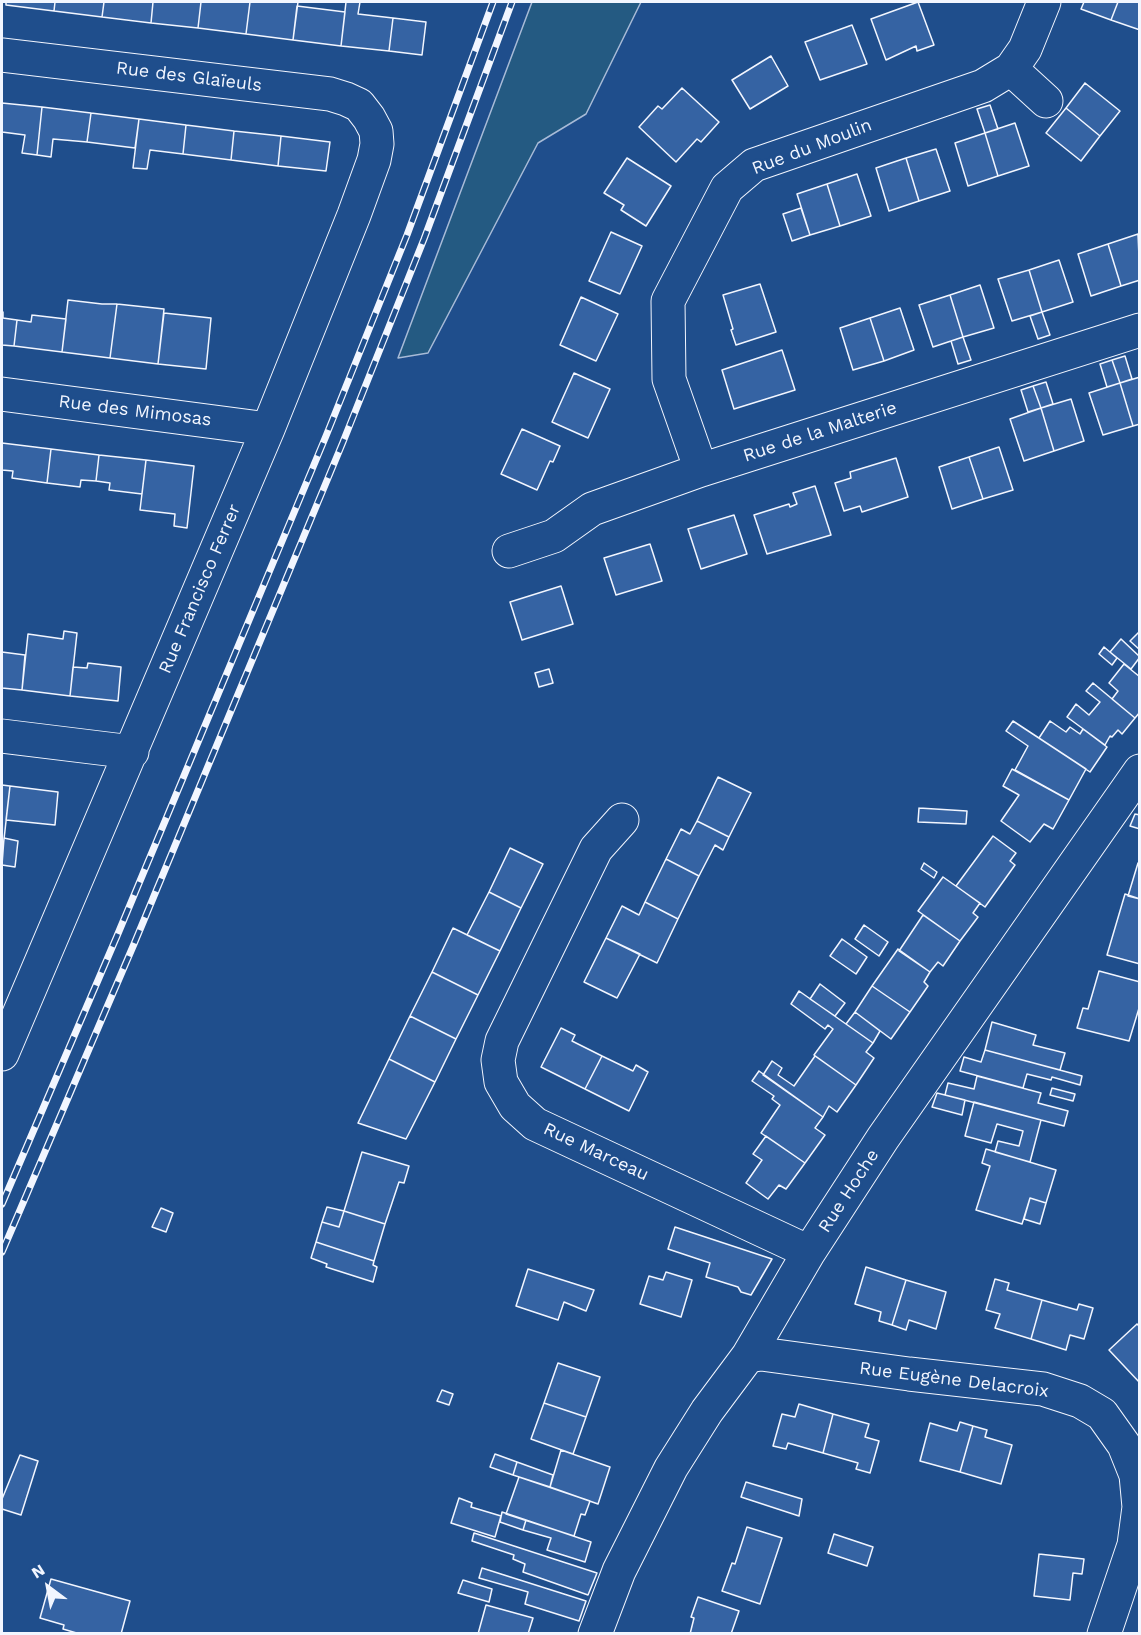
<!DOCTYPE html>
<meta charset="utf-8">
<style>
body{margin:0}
#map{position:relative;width:1141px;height:1635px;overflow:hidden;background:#1f4e8c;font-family:"Work Sans",sans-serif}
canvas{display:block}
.frame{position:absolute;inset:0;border:3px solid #f2f6ff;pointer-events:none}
.north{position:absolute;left:18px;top:1557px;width:60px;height:60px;-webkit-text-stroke:4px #1f4e8c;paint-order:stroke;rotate:328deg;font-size:16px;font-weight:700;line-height:24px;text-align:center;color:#f2f6ff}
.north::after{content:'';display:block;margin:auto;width:21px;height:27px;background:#f2f6ff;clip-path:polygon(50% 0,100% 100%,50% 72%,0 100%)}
</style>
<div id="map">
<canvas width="1141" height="1635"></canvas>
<div class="frame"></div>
<div class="north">N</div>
</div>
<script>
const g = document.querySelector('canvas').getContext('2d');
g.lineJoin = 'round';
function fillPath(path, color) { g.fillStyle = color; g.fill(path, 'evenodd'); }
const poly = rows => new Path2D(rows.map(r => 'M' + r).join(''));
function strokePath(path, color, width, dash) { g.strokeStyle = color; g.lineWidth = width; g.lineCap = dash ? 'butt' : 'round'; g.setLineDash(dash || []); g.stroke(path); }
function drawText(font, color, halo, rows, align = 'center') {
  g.font = font + ' "Work Sans",sans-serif'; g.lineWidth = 4.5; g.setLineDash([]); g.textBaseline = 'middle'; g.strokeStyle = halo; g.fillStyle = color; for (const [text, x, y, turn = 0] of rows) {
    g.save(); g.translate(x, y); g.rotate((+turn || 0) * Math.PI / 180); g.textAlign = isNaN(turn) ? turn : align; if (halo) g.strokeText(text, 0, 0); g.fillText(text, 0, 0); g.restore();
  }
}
const green = poly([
 [532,2,641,2,586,114,538,143,428,353,398,358,532,2]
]);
const building = poly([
 [6,2,55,2,54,11,6,5,6,2],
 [55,2,104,2,102,17,54,11,55,2],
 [104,2,153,2,151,23,102,17,104,2],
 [153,2,201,2,198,28,151,23,153,2],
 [201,2,250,2,246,34,198,28,201,2],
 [250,2,298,2,293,40,246,34,250,2],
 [346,2,360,2,358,14,393,18,389,51,341,46,346,2],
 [918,2,934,45,917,51,916,46,886,60,871,19,918,2],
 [1084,2,1118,2,1111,20,1081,9,1084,2],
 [1118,2,1140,2,1140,30,1111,20,1118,2],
 [297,6,345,12,341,46,293,40,297,6],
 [393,18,426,22,422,55,389,51,393,18],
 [852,25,867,64,820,80,805,42,852,25],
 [771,56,788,86,750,109,732,80,771,56],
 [1085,83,1120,111,1100,136,1066,108,1085,83],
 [682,88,719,122,701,142,697,139,676,162,639,127,658,106,662,109,682,88],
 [2,103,42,107,37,155,22,153,25,135,2,132,2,103],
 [990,105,998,129,985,133,977,109,990,105],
 [42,107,91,113,87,142,53,139,51,157,37,155,42,107],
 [1066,108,1100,136,1081,161,1046,133,1066,108],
 [91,113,139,119,135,148,87,142,91,113],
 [139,119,186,125,183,154,150,150,147,169,133,168,139,119],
 [1015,123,1029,166,998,176,985,133,1015,123],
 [186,125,234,131,231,160,183,154,186,125],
 [234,131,281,136,278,166,231,160,234,131],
 [985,133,998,176,968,186,955,143,985,133],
 [281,136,330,142,326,171,278,166,281,136],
 [936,149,950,191,919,201,906,158,936,149],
 [627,158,671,186,646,226,621,210,624,205,604,193,627,158],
 [906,158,919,201,889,211,876,168,906,158],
 [857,174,871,216,840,226,827,184,857,174],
 [827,184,840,226,810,235,797,194,827,184],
 [801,208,810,235,792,241,783,214,801,208],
 [611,232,642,246,620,294,589,281,611,232],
 [1138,234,1140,280,1121,286,1108,244,1138,234],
 [1108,244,1121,286,1091,296,1078,254,1108,244],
 [1059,260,1073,302,1042,312,1029,270,1059,260],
 [1029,270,1042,312,1012,321,998,279,1029,270],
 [760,284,776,332,736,345,731,330,733,329,723,295,760,284],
 [980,285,994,328,963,337,950,295,980,285],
 [950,295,963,337,933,347,919,305,950,295],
 [581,297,618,314,596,361,560,345,581,297],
 [68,300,102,304,117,304,110,358,62,352,68,300],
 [117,304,164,309,158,364,110,358,117,304],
 [900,308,914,350,884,361,870,318,900,308],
 [2,312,3,312,3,318,17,320,14,346,2,345,2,312],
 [1042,312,1050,335,1038,339,1030,316,1042,312],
 [164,313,211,318,206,369,158,364,164,313],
 [32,315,66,319,62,352,14,346,17,320,31,322,32,315],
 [870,318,884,361,853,370,840,328,870,318],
 [963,337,971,360,958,364,951,341,963,337],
 [782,350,795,390,734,409,722,370,782,350],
 [1125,356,1132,379,1120,383,1112,360,1125,356],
 [1112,360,1120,383,1107,387,1100,364,1112,360],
 [574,373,610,389,588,438,552,422,574,373],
 [1140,377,1140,424,1133,426,1120,383,1140,377],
 [1046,382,1053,404,1041,408,1033,386,1046,382],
 [1120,383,1133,426,1103,435,1089,393,1120,383],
 [1033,386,1041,408,1028,412,1021,390,1033,386],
 [1071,399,1084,441,1054,451,1041,408,1071,399],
 [1041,408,1054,451,1024,461,1010,419,1041,408],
 [522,429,560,446,553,462,550,461,537,490,501,474,522,429],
 [2,443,51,449,47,483,12,478,13,471,2,470,2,443],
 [999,447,1013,490,983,499,969,457,999,447],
 [51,449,99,455,96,481,81,480,80,487,47,483,51,449],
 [99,455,146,460,142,494,109,490,110,483,96,481,99,455],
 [969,457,983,499,952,509,939,467,969,457],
 [896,458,908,497,862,512,860,506,844,511,835,483,851,478,850,472,896,458],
 [146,460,194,466,187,528,174,526,175,514,140,510,146,460],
 [815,486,831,535,767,554,754,515,789,504,790,507,797,504,793,493,815,486],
 [734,515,747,554,701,569,688,529,734,515],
 [650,544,662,581,616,595,604,558,650,544],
 [561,586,573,624,522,640,510,602,561,586],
 [64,631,77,633,70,696,22,690,28,634,63,639,64,631],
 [1140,631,1140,650,1130,641,1140,631],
 [1121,639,1140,657,1131,669,1110,652,1121,639],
 [1104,647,1117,658,1112,665,1099,654,1104,647],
 [2,652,25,655,22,690,2,688,2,652],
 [88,663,121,667,118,701,70,696,73,667,87,668,88,663],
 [1124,664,1140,677,1140,712,1135,718,1112,699,1118,691,1109,683,1124,664],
 [549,669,553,683,539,687,535,673,549,669],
 [1093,683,1135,718,1122,734,1118,730,1112,737,1110,736,1105,745,1067,717,1076,704,1089,715,1100,702,1086,691,1093,683],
 [1013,721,1086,769,1069,800,1015,770,1028,746,1006,731,1013,721],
 [1050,721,1066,732,1070,727,1080,734,1083,729,1107,747,1090,772,1039,738,1050,721],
 [1012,769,1069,800,1053,829,1044,824,1030,842,1001,821,1019,795,1003,786,1012,769],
 [718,777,751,793,729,837,697,821,718,777],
 [2,785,10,786,2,857,2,785],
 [10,786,58,792,55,825,6,820,10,786],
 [919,808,967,811,966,824,918,822,919,808],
 [1135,814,1140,815,1140,829,1130,826,1135,814],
 [697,821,729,837,723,850,715,845,699,876,666,859,681,829,690,834,697,821],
 [993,836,1016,853,1010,861,1015,865,985,907,956,886,993,836],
 [4,838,18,841,15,867,2,865,4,838],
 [510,848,543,864,521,908,489,892,510,848],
 [666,859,699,876,678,919,645,902,666,859],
 [924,863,937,872,934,878,921,869,924,863],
 [1138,863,1140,863,1140,899,1128,896,1138,863],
 [943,877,980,903,973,913,978,917,960,941,918,911,943,877],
 [489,892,521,908,500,951,467,935,489,892],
 [1125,894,1140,899,1140,964,1107,955,1125,894],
 [645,902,678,919,657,963,606,938,622,906,639,915,645,902],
 [923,915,960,941,943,966,938,962,930,972,899,951,923,915],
 [864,925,888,942,879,956,855,939,864,925],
 [453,928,500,951,478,995,432,972,453,928],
 [606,938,640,954,617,998,584,982,606,938],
 [842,939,867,957,856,974,830,956,842,939],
 [898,949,930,972,924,982,928,986,910,1012,872,986,898,949],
 [1099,971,1140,982,1140,1005,1129,1041,1077,1028,1083,1008,1088,1009,1099,971],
 [432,972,478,995,456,1039,410,1016,432,972],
 [820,984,845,1003,835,1016,810,999,820,984],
 [872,986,910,1012,891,1039,855,1012,872,986],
 [799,991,873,1043,866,1052,874,1058,856,1085,814,1055,833,1029,828,1025,825,1029,791,1004,799,991],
 [855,1012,880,1031,873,1043,846,1024,855,1012],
 [410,1016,456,1039,435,1082,389,1059,410,1016],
 [992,1022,1036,1035,1033,1045,1065,1053,1060,1070,985,1050,992,1022],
 [561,1028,575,1035,572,1041,602,1056,585,1089,541,1067,561,1028],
 [985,1050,1082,1076,1080,1085,1052,1077,1051,1080,1027,1074,1023,1088,960,1071,964,1057,981,1062,985,1050],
 [602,1056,633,1071,636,1065,648,1072,629,1111,585,1089,602,1056],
 [815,1056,856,1085,837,1112,829,1106,823,1117,763,1075,772,1061,782,1068,778,1075,794,1086,815,1056],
 [389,1059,435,1082,406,1139,358,1123,389,1059],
 [759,1071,823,1117,815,1128,825,1135,805,1163,761,1133,780,1105,772,1099,774,1096,752,1081,759,1071],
 [977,1076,1041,1093,1038,1103,1068,1111,1064,1126,945,1095,948,1083,974,1089,977,1076],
 [1052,1088,1075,1094,1073,1101,1050,1095,1052,1088],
 [937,1093,965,1100,962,1115,932,1107,937,1093],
 [974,1102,1041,1120,1030,1162,995,1152,998,1141,1019,1146,1023,1131,997,1124,991,1143,965,1136,974,1102],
 [766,1136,805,1163,786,1189,779,1185,768,1199,746,1183,762,1160,753,1154,766,1136],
 [986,1149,1056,1170,1046,1203,1030,1198,1022,1224,976,1210,990,1166,982,1163,986,1149],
 [362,1152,409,1166,404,1183,399,1182,385,1224,344,1211,362,1152],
 [1030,1198,1046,1203,1040,1224,1024,1219,1030,1198],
 [327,1207,344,1211,339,1227,322,1222,327,1207],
 [161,1208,173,1213,166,1232,152,1227,161,1208],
 [344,1211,385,1224,374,1261,316,1242,322,1222,339,1227,344,1211],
 [675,1227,772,1259,751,1295,741,1292,738,1287,706,1277,710,1263,668,1249,675,1227],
 [316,1242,374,1261,373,1265,377,1267,373,1282,326,1267,327,1264,311,1258,316,1242],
 [866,1267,906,1280,892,1325,879,1321,881,1312,855,1304,866,1267],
 [528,1269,594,1290,586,1311,564,1302,558,1320,516,1306,528,1269],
 [666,1272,692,1280,681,1317,640,1304,649,1276,663,1280,666,1272],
 [995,1279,1009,1283,1007,1290,1042,1300,1031,1339,995,1328,1000,1314,986,1310,995,1279],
 [906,1280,946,1292,936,1329,909,1320,906,1330,892,1325,906,1280],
 [1042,1300,1077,1310,1079,1304,1093,1308,1084,1339,1070,1335,1066,1350,1031,1339,1042,1300],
 [1137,1324,1140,1327,1140,1383,1109,1350,1137,1324],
 [558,1363,600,1377,586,1417,544,1403,558,1363],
 [442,1390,453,1394,449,1405,437,1401,442,1390],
 [544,1403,586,1417,573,1454,531,1439,544,1403],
 [799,1404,833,1414,823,1453,788,1443,786,1449,773,1446,782,1414,795,1417,799,1404],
 [833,1414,869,1424,865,1437,879,1441,870,1473,856,1469,858,1463,823,1453,833,1414],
 [960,1422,973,1426,960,1472,920,1461,930,1423,957,1431,960,1422],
 [973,1426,987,1430,985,1437,1012,1445,1001,1484,960,1472,973,1426],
 [561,1450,610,1467,598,1504,550,1487,561,1450],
 [495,1454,517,1462,513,1475,490,1467,495,1454],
 [20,1455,38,1461,21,1515,2,1509,2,1499,20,1455],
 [517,1462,553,1475,550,1487,513,1475,517,1462],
 [519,1477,590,1501,585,1515,581,1514,574,1536,506,1514,519,1477],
 [746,1482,802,1499,799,1516,741,1497,746,1482],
 [459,1498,472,1503,471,1507,501,1516,495,1537,451,1523,459,1498],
 [502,1512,526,1520,523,1530,500,1522,502,1512],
 [526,1520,591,1542,585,1562,547,1550,551,1538,523,1530,526,1520],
 [747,1527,782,1538,760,1604,722,1591,732,1563,735,1564,747,1527],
 [474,1533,597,1573,588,1595,523,1572,525,1564,513,1559,514,1555,472,1541,474,1533],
 [834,1534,873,1547,867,1566,828,1553,834,1534],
 [1039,1554,1084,1559,1082,1574,1073,1573,1070,1600,1034,1596,1039,1554],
 [482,1568,586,1601,579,1621,525,1604,528,1592,479,1578,482,1568],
 [51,1579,130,1601,121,1634,80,1634,63,1629,64,1625,40,1618,51,1579],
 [463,1580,492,1589,489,1602,458,1593,463,1580],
 [698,1597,739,1611,731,1634,690,1634,694,1618,691,1617,698,1597],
 [486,1605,533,1618,528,1634,478,1634,486,1605]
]);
const minor = poly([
 [2,55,330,94,346,99,359,105,369,118,376,131,377,144,374,160,354,215,268,429,2,1054],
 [1011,69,1046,101],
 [2,394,268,429],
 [701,470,669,379,668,301,727,188,754,165,983,86,1011,69,1025,49,1044,2],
 [509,551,554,536,592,509,701,470,1140,330],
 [2,736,132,752],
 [622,820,596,849,502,1041,498,1060,501,1082,515,1106,535,1124,809,1252],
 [748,1356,761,1354,909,1374,1043,1389,1080,1401,1102,1414,1124,1445,1136,1475,1139,1507,1134,1545,1104,1634],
 [595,1634,619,1571,671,1468,707,1411,748,1356,809,1252,883,1138,1140,771]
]);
const rail = poly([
 [2,1204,117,936,326,436,407,235,493,2],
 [2,1252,134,944,343,442,424,239,512,2]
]);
const streetNames = [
 ["Rue des Glaïeuls",189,77,7],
 ["Rue du Moulin",812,147,-21],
 ["Rue des Mimosas",135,411,7],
 ["Rue de la Malterie",820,432,-18],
 ["Rue Francisco Ferrer",200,589,-67],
 ["Rue Marceau",596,1152,25],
 ["Rue Hoche",849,1191,-57],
 ["Rue Eugène Delacroix",954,1380,7]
];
fillPath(green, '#245a82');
strokePath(green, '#a8bbd7', 1.5);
fillPath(building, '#3563a3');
strokePath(building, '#f2f6ff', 1.5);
strokePath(minor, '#f2f6ff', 35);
strokePath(minor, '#1f4e8c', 33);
strokePath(rail, '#f2f6ff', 7);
strokePath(rail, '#1f4e8c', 4.5, [14]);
drawText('18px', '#f2f6ff', '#1f4e8c', streetNames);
</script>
